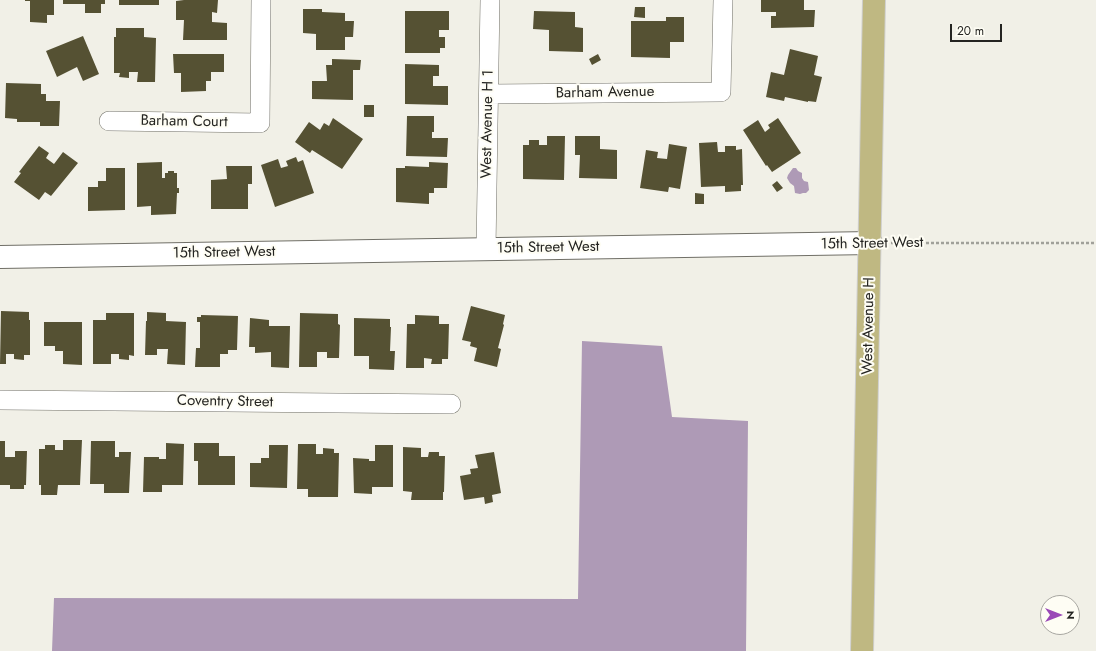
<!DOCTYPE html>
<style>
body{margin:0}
#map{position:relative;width:1096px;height:651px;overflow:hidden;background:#f1f0e7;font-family:Jost,sans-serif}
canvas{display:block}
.north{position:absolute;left:1040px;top:595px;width:40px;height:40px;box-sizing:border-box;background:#fefdf4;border:1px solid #a7a6a0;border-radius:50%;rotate:90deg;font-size:11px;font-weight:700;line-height:16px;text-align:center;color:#242421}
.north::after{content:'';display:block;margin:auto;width:14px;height:18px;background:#9a48b7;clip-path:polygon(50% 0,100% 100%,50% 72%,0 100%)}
.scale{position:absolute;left:950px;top:24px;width:52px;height:18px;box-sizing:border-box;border:2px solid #242421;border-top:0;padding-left:5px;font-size:12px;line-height:14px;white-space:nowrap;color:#242421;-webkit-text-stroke:3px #fefdf4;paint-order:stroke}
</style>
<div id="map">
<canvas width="1096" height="651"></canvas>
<div class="north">N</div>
<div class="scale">20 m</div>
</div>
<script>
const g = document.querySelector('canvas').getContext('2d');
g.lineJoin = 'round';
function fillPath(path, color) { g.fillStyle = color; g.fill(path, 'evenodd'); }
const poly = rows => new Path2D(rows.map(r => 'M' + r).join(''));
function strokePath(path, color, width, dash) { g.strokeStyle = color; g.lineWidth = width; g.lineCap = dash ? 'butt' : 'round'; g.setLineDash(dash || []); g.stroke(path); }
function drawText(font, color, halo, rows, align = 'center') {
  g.font = font + ' Jost,sans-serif'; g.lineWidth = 4; g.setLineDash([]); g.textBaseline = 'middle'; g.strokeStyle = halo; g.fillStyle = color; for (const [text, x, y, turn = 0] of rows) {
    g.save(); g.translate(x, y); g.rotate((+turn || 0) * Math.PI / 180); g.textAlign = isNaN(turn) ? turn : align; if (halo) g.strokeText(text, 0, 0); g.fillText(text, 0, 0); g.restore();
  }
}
const water = poly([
 [793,168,796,168,798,171,802,173,802,178,804,181,808,182,809,190,806,193,803,193,800,194,795,193,794,186,790,183,787,178,788,175],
 [582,341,662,346,672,417,748,421,746,651,52,651,54,598,578,599]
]);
const building = poly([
 [25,0,54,0,54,15,47,15,47,23,30,22,30,1,25,1],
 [63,0,105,0,105,4,101,4,101,13,85,13,85,4,63,4],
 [119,0,159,0,159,5,119,5],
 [184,0,218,0,217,13,212,12,212,22,227,23,227,40,183,40,184,20,176,20,176,1],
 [761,0,804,0,804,10,815,10,814,27,771,28,771,16,776,16,776,12,761,12],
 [635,7,645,7,645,18,634,17],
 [303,9,322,9,322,12,345,13,345,21,354,21,353,37,345,37,345,50,316,50,316,34,303,33],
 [405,11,449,11,449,30,439,30,439,37,445,37,445,48,440,48,440,53,405,53],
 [534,11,575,12,575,27,583,28,583,52,549,51,549,30,533,29],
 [666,17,684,17,684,42,670,42,670,58,631,57,631,21,666,21],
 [116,28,144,28,144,37,156,38,155,82,137,82,138,72,129,72,129,78,119,77,120,73,114,73,114,37,116,37],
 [83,36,99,74,83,81,77,67,57,77,46,51],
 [790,49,818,56,814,75,822,77,816,102,808,101,808,102,785,97,784,101,766,97,771,72,784,75],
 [173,54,224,54,224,72,211,72,211,81,206,81,206,91,181,92,181,73,174,73],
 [598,54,601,60,592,65,589,59],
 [332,59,361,60,360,70,353,70,353,100,312,99,312,81,327,81,326,65,332,65],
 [405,64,439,65,439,76,433,76,433,86,448,86,448,105,405,104],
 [6,83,41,84,41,94,46,94,46,101,60,101,59,126,40,126,40,122,17,122,17,119,5,118],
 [364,105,374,105,374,117,364,117],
 [407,116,434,116,434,132,432,132,432,138,448,138,447,157,406,156],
 [333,118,363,139,342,169,312,150,310,153,295,142,309,122,320,130,324,123,329,126],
 [778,118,801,153,772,172,767,165,766,166,743,130,758,120,765,132,770,128,768,125],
 [547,136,565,136,564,180,523,179,523,145,529,145,529,140,539,140,539,145,547,145],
 [575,136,600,136,600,149,617,150,617,179,579,178,580,155,575,155],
 [717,142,718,152,725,152,725,146,736,146,736,150,742,149,743,185,741,185,741,191,725,192,725,186,701,187,699,143],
 [669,144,687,147,680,189,669,187,668,192,640,188,646,150,658,152,657,158,667,159],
 [39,146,49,153,46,158,54,164,63,152,78,163,51,196,45,192,39,200,14,182,21,173,19,172],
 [296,157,298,162,303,160,314,193,275,207,261,165,278,159,281,168,288,166,286,161],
 [162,162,162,178,165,178,165,173,168,173,168,171,174,171,174,173,177,173,177,188,179,188,179,193,177,193,176,214,151,215,151,206,137,207,137,163],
 [429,162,448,163,447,188,434,188,434,193,429,193,429,204,396,202,396,168,405,168,405,166,429,167],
 [226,166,252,166,252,184,248,184,248,209,211,209,211,180,227,179],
 [106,168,125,168,125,210,88,211,88,187,98,187,98,181,106,181],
 [777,181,783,188,777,192,772,185],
 [695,193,704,194,704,204,695,204],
 [471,306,505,315,503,324,504,325,498,348,501,349,497,367,474,361,477,348,470,346,471,342,462,340],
 [1,311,29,312,29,320,30,320,30,355,24,355,24,360,14,359,14,354,6,354,6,364,0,364],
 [147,312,166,313,166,321,186,322,185,365,167,364,168,349,157,349,157,355,145,355,146,321,147,321],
 [106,313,134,313,134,356,129,355,129,360,119,359,119,354,111,354,111,364,93,364,93,320,106,320],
 [300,313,338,314,338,324,340,325,339,358,327,358,327,352,317,352,317,367,299,367],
 [201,315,238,316,237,350,228,350,228,354,220,354,220,367,195,367,196,348,200,348,200,322,197,322,197,317,201,317],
 [415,315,439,316,439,324,449,324,448,359,442,359,442,364,431,364,432,359,424,358,424,368,406,368,407,324,415,324],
 [250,318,269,320,269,326,290,326,289,368,271,367,271,352,255,353,255,347,249,347],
 [354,318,390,319,390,327,391,327,390,351,395,351,394,370,369,369,369,356,354,356],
 [44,322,82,322,82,365,63,364,63,351,55,351,55,346,44,346],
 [63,440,82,440,80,485,58,485,57,495,41,495,41,485,39,485,39,449,45,449,45,445,55,445,55,450,63,450],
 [0,441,5,441,5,457,15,457,15,451,27,451,26,485,24,485,24,489,10,489,10,485,0,485],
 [91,441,115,441,115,457,119,457,119,452,131,452,129,493,104,493,104,484,90,484],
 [166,443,184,444,183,485,162,485,162,492,143,492,144,457,159,457,159,459,166,459],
 [194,443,219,443,219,456,235,456,235,485,198,485,198,461,194,461],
 [298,444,316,444,316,454,323,454,323,448,334,449,334,453,339,453,338,497,308,497,308,489,297,489],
 [269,445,288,445,287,488,250,487,250,463,261,463,261,458,269,458],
 [375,445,393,445,393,487,372,487,372,494,354,493,353,458,369,459,369,461,375,461],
 [403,447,421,448,421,457,428,457,429,452,439,452,439,456,445,456,444,492,443,492,443,500,411,500,412,492,403,491],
 [494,452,501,493,492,495,493,502,485,504,484,497,464,500,460,476,471,474,470,469,478,468,475,455]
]);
const path = poly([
 [891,243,1096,243]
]);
const street = poly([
 [489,94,721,92,723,0],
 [109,121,260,123,261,0],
 [486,249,490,0],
 [0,400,451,404]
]);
const secondary = poly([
 [0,257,871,243]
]);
const primary = poly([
 [862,651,874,0]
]);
const streetNames = [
 ["Barham Avenue",605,93,-1],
 ["Barham Court",184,122,1],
 ["West Avenue H 1",488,124,-89],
 ["15th Street West",872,244,-1],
 ["15th Street West",548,248,-1],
 ["15th Street West",224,253,-1],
 ["West Avenue H",869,326,-89],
 ["Coventry Street",225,402,1]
];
fillPath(water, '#ae9ab6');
fillPath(building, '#555133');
strokePath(street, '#706f67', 20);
strokePath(secondary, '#706f67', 24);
strokePath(primary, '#cfcfce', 24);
strokePath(path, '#a1a19a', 2.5, [3, 2]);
strokePath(street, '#fff', 19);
strokePath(secondary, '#fff', 22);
strokePath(primary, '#bfb882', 22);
drawText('15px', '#242421', '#fefdf4', streetNames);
</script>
